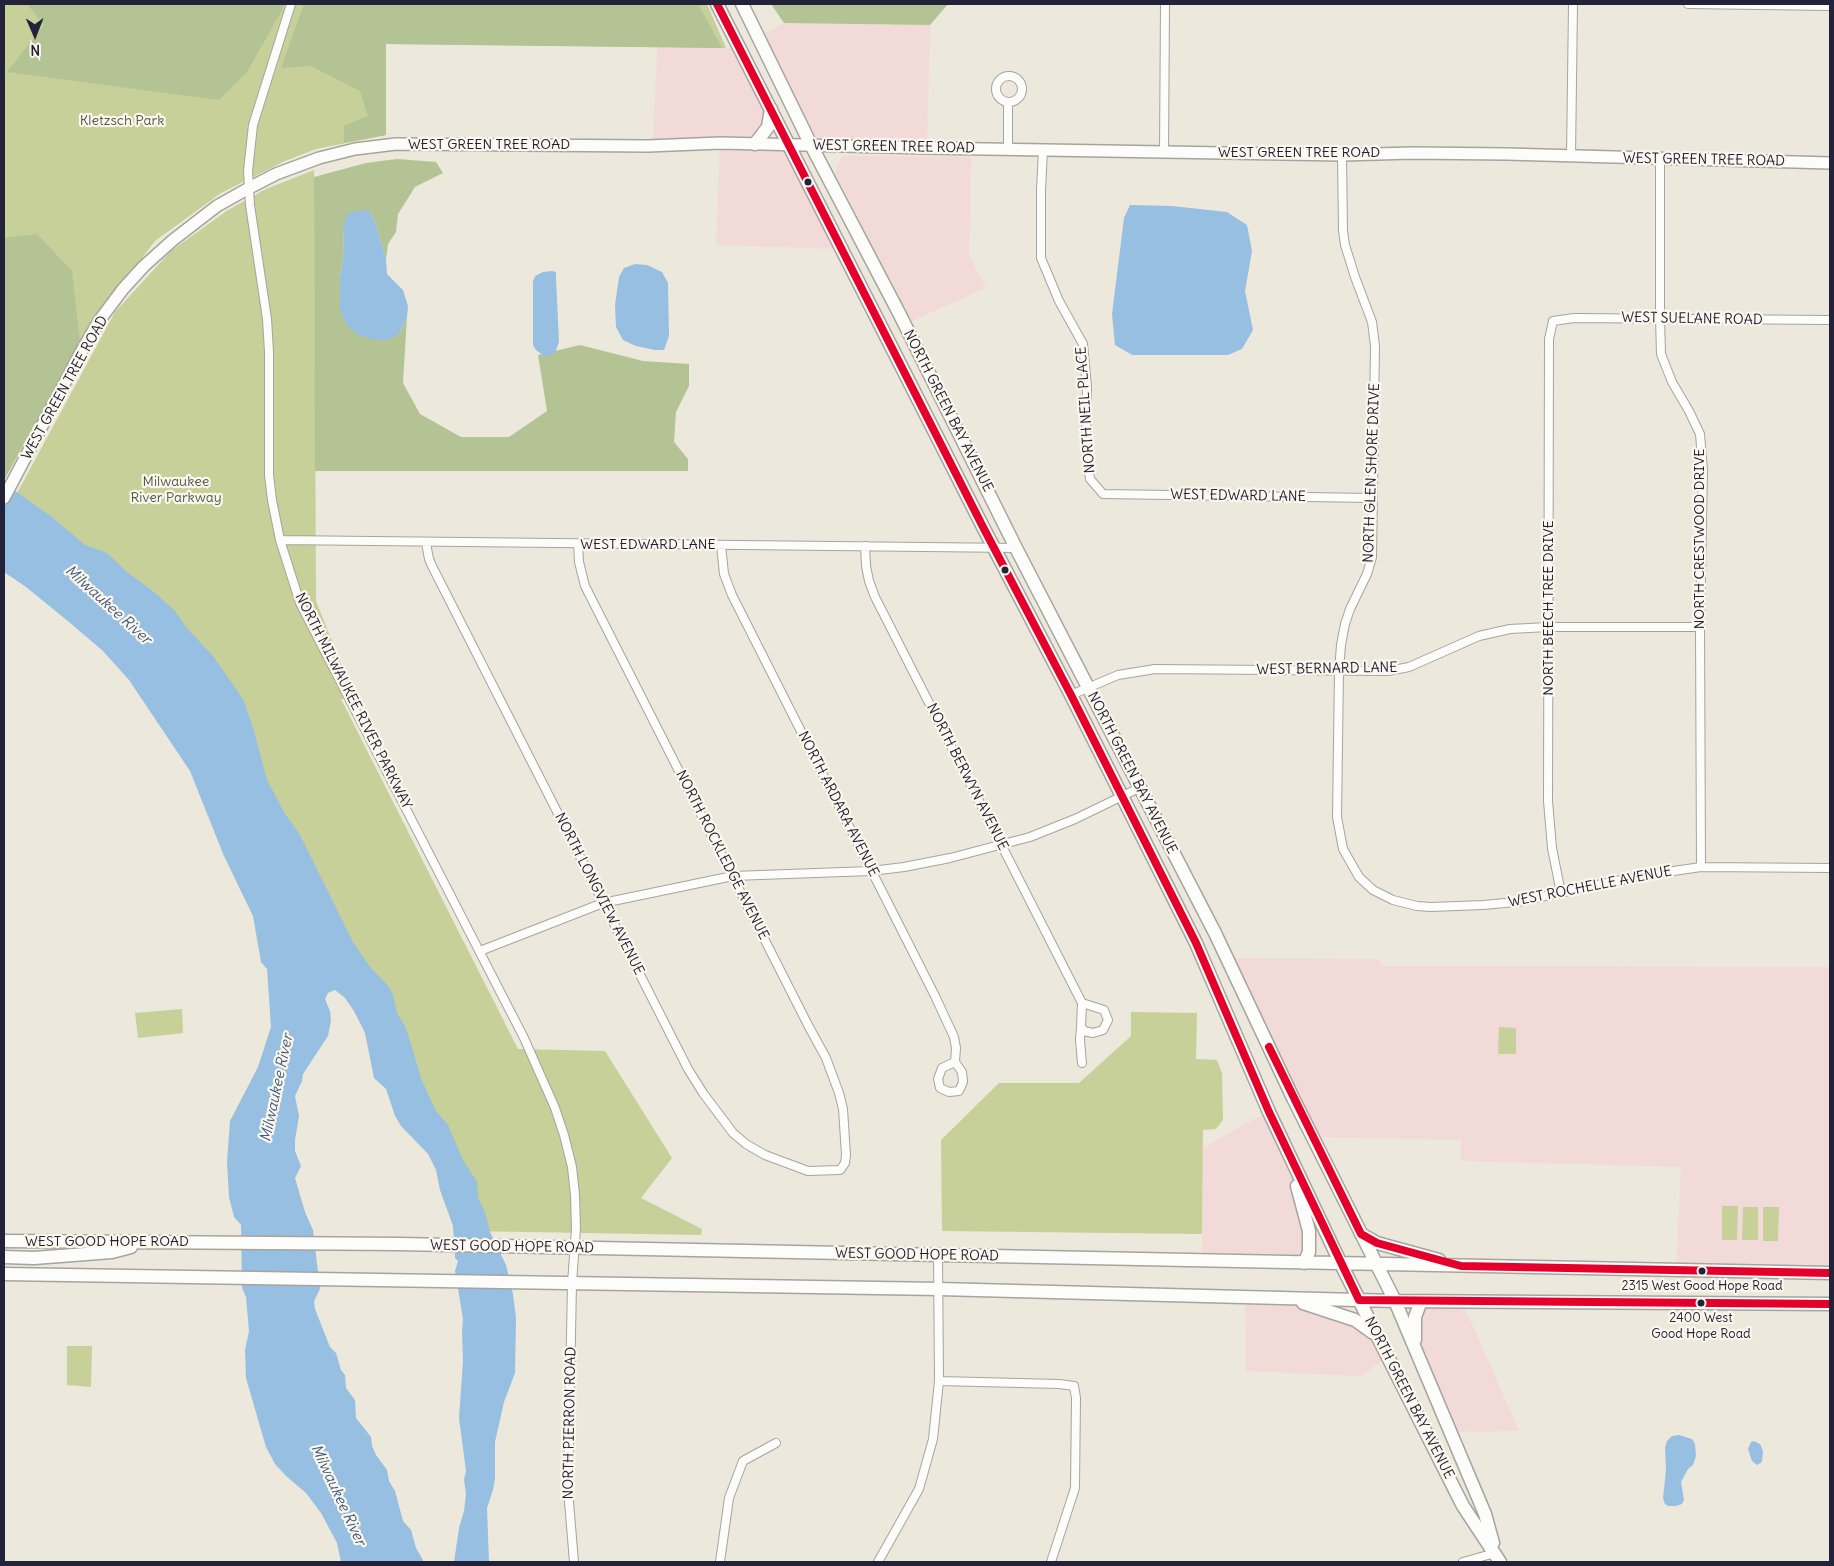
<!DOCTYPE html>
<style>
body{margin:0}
#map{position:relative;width:1834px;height:1566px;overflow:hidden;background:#ece8db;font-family:Delius,sans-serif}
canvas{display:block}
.frame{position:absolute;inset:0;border:5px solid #22223b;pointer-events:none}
.north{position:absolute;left:10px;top:10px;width:50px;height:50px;-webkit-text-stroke:4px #fbf7ec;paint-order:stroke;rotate:179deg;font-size:14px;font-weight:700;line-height:20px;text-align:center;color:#22223b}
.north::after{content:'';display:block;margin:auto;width:18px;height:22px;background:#22223b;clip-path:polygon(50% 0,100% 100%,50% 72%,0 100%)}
</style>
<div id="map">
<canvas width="1834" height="1566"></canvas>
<div class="frame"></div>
<div class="north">N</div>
</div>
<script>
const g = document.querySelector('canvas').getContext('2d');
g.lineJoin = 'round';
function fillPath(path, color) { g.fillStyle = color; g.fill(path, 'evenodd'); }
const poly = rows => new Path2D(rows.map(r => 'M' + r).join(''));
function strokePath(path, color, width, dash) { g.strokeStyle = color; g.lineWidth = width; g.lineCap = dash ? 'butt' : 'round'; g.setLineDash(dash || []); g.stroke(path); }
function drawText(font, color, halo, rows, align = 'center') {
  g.font = font + ' Delius,sans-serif'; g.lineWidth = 4.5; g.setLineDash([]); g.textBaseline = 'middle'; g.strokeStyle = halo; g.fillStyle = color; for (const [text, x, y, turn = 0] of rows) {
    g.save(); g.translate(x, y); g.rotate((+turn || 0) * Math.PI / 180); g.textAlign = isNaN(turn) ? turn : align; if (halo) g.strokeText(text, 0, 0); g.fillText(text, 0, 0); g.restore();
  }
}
const built = poly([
 [784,23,930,25,927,148,811,145,759,37],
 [657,48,740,48,771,109,756,143,788,145,842,249,716,245,720,143,653,146],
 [842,156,971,157,969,255,986,288,910,322,835,172],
 [1227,958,1380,959,1381,966,1830,967,1830,1273,1676,1270,1681,1167,1461,1161,1461,1140,1313,1137],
 [1269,1111,1281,1138,1305,1212,1304,1263,1202,1261,1203,1148],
 [1245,1297,1288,1298,1355,1320,1388,1356,1361,1376,1246,1371],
 [1462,1301,1519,1431,1450,1432,1414,1329,1418,1308]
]);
const green = poly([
 [4,4,707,4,726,48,386,44,386,135,316,149,285,161,221,193,155,241,89,328,4,480],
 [314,170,316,601,355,699,341,699,518,1049,605,1051,672,1158,641,1198,702,1229,701,1235,469,1231,447,1169,207,738,16,495,115,312,171,251,228,210,266,189],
 [182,1009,183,1033,138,1038,135,1013],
 [1131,1012,1197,1013,1196,1059,1217,1060,1222,1073,1223,1120,1216,1129,1203,1130,1202,1234,942,1231,941,1140,999,1083,1079,1083,1131,1036],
 [1499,1027,1516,1028,1516,1054,1498,1054],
 [1722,1206,1738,1206,1737,1240,1722,1240],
 [1743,1207,1758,1207,1758,1240,1742,1240],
 [1763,1207,1779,1207,1778,1241,1763,1241],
 [67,1346,92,1346,91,1387,67,1385]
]);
const forest = poly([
 [27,4,283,4,282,10,247,72,219,100,7,72,44,25],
 [304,4,698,4,722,48,386,44,386,135,344,143,344,126,368,116,360,91,311,66,281,68],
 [771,4,948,4,930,25,784,23],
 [397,159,436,162,443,173,415,187,398,214,396,232,388,244,386,259,375,222,369,210,343,227,344,251,340,279,340,308,400,332,407,317,403,383,420,414,461,437,509,437,547,411,538,355,580,345,643,361,689,364,689,386,676,412,674,442,688,459,688,471,315,471,314,177,366,163],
 [37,234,72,271,80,343,4,480,4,238]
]);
const water = poly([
 [1130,205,1172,206,1227,212,1247,225,1252,251,1245,291,1253,330,1242,349,1228,355,1132,355,1115,345,1112,314,1124,218],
 [369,210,375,222,386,259,387,274,403,290,408,306,407,317,400,332,389,340,375,340,358,335,346,324,340,308,340,279,344,251,343,227,347,214,357,211],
 [635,264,647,265,662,272,668,283,669,336,664,350,655,350,636,346,623,340,616,327,615,305,619,277,624,268],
 [552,271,556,272,556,278,559,342,555,353,548,356,544,356,536,350,533,345,533,282,535,276,543,272],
 [4,483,52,517,85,545,107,553,127,572,154,592,175,611,186,627,213,656,238,692,244,701,254,731,267,780,285,814,300,835,353,942,370,967,389,987,393,995,397,1013,406,1028,422,1081,436,1111,448,1125,463,1160,477,1182,478,1198,485,1212,490,1232,506,1265,513,1294,516,1318,515,1373,504,1402,495,1442,495,1479,493,1490,487,1508,489,1562,454,1562,459,1528,464,1511,466,1494,464,1480,466,1471,459,1418,463,1361,462,1332,463,1319,455,1271,458,1261,455,1258,453,1226,440,1190,436,1170,428,1154,401,1126,395,1116,386,1089,374,1078,365,1033,354,1011,345,998,335,990,328,993,325,999,330,1011,331,1021,328,1036,303,1074,302,1081,295,1096,299,1116,295,1140,295,1151,301,1166,295,1178,305,1212,313,1230,320,1289,314,1301,315,1309,330,1347,336,1353,341,1370,345,1375,346,1388,355,1400,356,1418,371,1437,372,1446,376,1455,387,1470,389,1481,395,1491,403,1521,411,1530,416,1548,424,1562,341,1562,337,1543,321,1513,306,1493,286,1476,275,1464,266,1447,246,1378,245,1350,249,1331,246,1297,242,1288,241,1225,234,1217,229,1197,227,1162,230,1121,258,1067,271,1027,267,969,261,962,253,916,224,856,190,771,129,680,103,651,69,622,26,587,4,572],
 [1679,1435,1692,1439,1695,1444,1696,1456,1693,1465,1688,1469,1681,1482,1684,1500,1682,1504,1676,1506,1668,1506,1665,1504,1663,1498,1666,1470,1665,1448,1667,1441,1672,1436],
 [1754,1441,1760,1444,1763,1451,1762,1462,1757,1465,1752,1461,1748,1449,1751,1442]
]);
const street = poly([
 [291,4,253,125,248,171,250,205,267,319,269,352,269,475,272,500,280,540,300,603,524,1038,555,1108,564,1135,572,1167,575,1195,576,1228,572,1283,568,1490,574,1562],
 [1688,4,1830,6],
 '996 89a13 13 0 1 1 26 0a13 13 0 1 1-26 0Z',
 [1008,149,1008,102],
 [1043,150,1041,190,1041,258,1059,301,1083,344,1087,387,1086,447,1090,479,1103,494,1373,498],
 [1164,152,1165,4],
 [1342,155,1343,231,1345,245,1355,277,1372,322,1375,346,1372,557,1367,574,1350,609,1345,624,1341,645,1339,671,1337,817,1343,849,1359,877,1373,890,1393,900,1417,906,1431,907,1483,905,1516,902,1646,875,1701,867,1830,868],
 [1571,157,1573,4],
 [1660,159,1660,318,1661,354,1672,382,1689,411,1700,434,1703,470,1700,627,1701,867],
 [280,540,1016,548],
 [426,543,429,559,432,566,688,1069,703,1093,733,1133,746,1144,765,1155,808,1171,840,1170,845,1163,846,1155,843,1109,839,1093,826,1058,809,1027,585,586,579,562,578,544],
 [721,545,724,574,732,595,935,996,954,1037,956,1048,955,1062,942,1068,938,1079,940,1088,949,1092,959,1091,963,1082,962,1072,955,1062],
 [865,546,866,566,869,581,875,597,1082,1003,1081,1027,1084,1031,1093,1033,1103,1030,1108,1020,1104,1010,1082,1003],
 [1071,695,1118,675,1155,669,1388,671,1409,667,1479,636,1510,629,1548,627,1700,627],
 [1561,893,1552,848,1548,801,1549,339,1553,321,1574,318,1830,320],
 [480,951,603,903,733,876,871,871,904,867,950,858,1030,837,1075,819,1139,788],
 [1081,1027,1080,1040,1082,1063],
 [939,1381,1059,1384,1074,1386,1076,1398,1075,1488,1051,1562],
 [720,1562,729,1498,743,1461,776,1443],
 [878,1562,919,1489,933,1439,939,1381,938,1256],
 [1463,1562,1495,1553]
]);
const secondary = poly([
 [4,498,81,352,99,321,123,289,144,266,173,240,217,206,249,188,276,174,319,158,355,149,396,144,648,146,720,143,927,148,1342,155,1412,153,1506,154,1830,163]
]);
const primary = poly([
 [717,4,983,527,1071,695,1196,943,1269,1112,1341,1264,1463,1506,1500,1562],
 [742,4,811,145,899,313,1016,548,1215,933,1293,1098,1395,1301,1485,1514,1493,1543],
 [755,144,768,127,771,109],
 [1297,1186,1309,1231,1309,1252,1304,1263],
 [1361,1234,1377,1243,1439,1260],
 [4,1241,399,1244,1830,1273],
 [4,1257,34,1258,112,1252,131,1247],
 [4,1274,939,1289,1395,1301,1830,1304],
 [1303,1303,1355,1320,1373,1333],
 [1415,1340,1415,1317,1421,1301]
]);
const bus1 = poly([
 [717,4,983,527,1071,695,1196,943,1269,1112,1359,1300,1830,1304],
 [1269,1047,1361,1234,1377,1243,1461,1266,1830,1273]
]);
const markers = [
 [808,182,4.5,"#22223b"],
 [1005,570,4.5,"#22223b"],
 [1702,1271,4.5,"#22223b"],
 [1701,1303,4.5,"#22223b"]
];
const busNames = [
 ["2315 West Good Hope Road",1702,1286],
 ["2400 West",1701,1318],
 ["Good Hope Road",1701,1334]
];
const parkNames = [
 ["Kletzsch Park",122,121],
 ["Milwaukee",176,482],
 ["River Parkway",176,498]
];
const streetNames = [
 ["WEST GREEN TREE ROAD",489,145],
 ["WEST GREEN TREE ROAD",894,147,1],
 ["WEST GREEN TREE ROAD",1299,153],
 ["WEST GREEN TREE ROAD",1704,160,1],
 ["WEST SUELANE ROAD",1692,319,1],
 ["WEST GREEN TREE ROAD",65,388,-61],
 ["NORTH NEIL PLACE",1086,410,-94],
 ["NORTH GREEN BAY AVENUE",948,411,63],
 ["NORTH GLEN SHORE DRIVE",1372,473,-88],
 ["WEST EDWARD LANE",1238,496,1],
 ["NORTH CRESTWOOD DRIVE",1700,539,-90],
 ["WEST EDWARD LANE",648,545],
 ["NORTH BEECH TREE DRIVE",1549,608,-90],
 ["WEST BERNARD LANE",1327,669,-1],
 ["NORTH MILWAUKEE RIVER PARKWAY",353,701,63],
 ["NORTH GREEN BAY AVENUE",1132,773,63],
 ["NORTH BERWYN AVENUE",967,777,63],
 ["NORTH ARDARA AVENUE",838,804,63],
 ["NORTH ROCKLEDGE AVENUE",722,855,63],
 ["WEST ROCHELLE AVENUE",1590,887,-11],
 ["NORTH LONGVIEW AVENUE",599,894,63],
 ["WEST GOOD HOPE ROAD",107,1242],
 ["WEST GOOD HOPE ROAD",512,1247,1],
 ["WEST GOOD HOPE ROAD",917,1255,1],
 ["NORTH GREEN BAY AVENUE",1409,1398,63],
 ["NORTH PIERRON ROAD",570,1423,-89]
];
const waterNames = [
 ["Milwaukee River",108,605,42],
 ["Milwaukee River",277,1088,-78],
 ["Milwaukee River",338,1495,65]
];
fillPath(built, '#f2dad8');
fillPath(green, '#c6d098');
fillPath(forest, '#b3c393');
fillPath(water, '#97bfe1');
strokePath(street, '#a6a49f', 10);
strokePath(secondary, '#a6a49f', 14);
strokePath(primary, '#a6a49f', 15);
strokePath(street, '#fcfcfa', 8);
strokePath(secondary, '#fcfcfa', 11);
strokePath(primary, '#fcfcfa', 12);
strokePath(bus1, '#e4002b', 8);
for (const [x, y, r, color] of markers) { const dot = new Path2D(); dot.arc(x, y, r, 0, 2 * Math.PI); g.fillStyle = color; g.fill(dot); strokePath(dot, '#fbf7ec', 2); }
drawText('13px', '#22223b', '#fbf7ec', busNames);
drawText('14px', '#505849', '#fbf7ec', parkNames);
drawText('14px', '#22223b', '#fbf7ec', streetNames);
drawText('italic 15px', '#425a7f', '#fbf7ec', waterNames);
</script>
